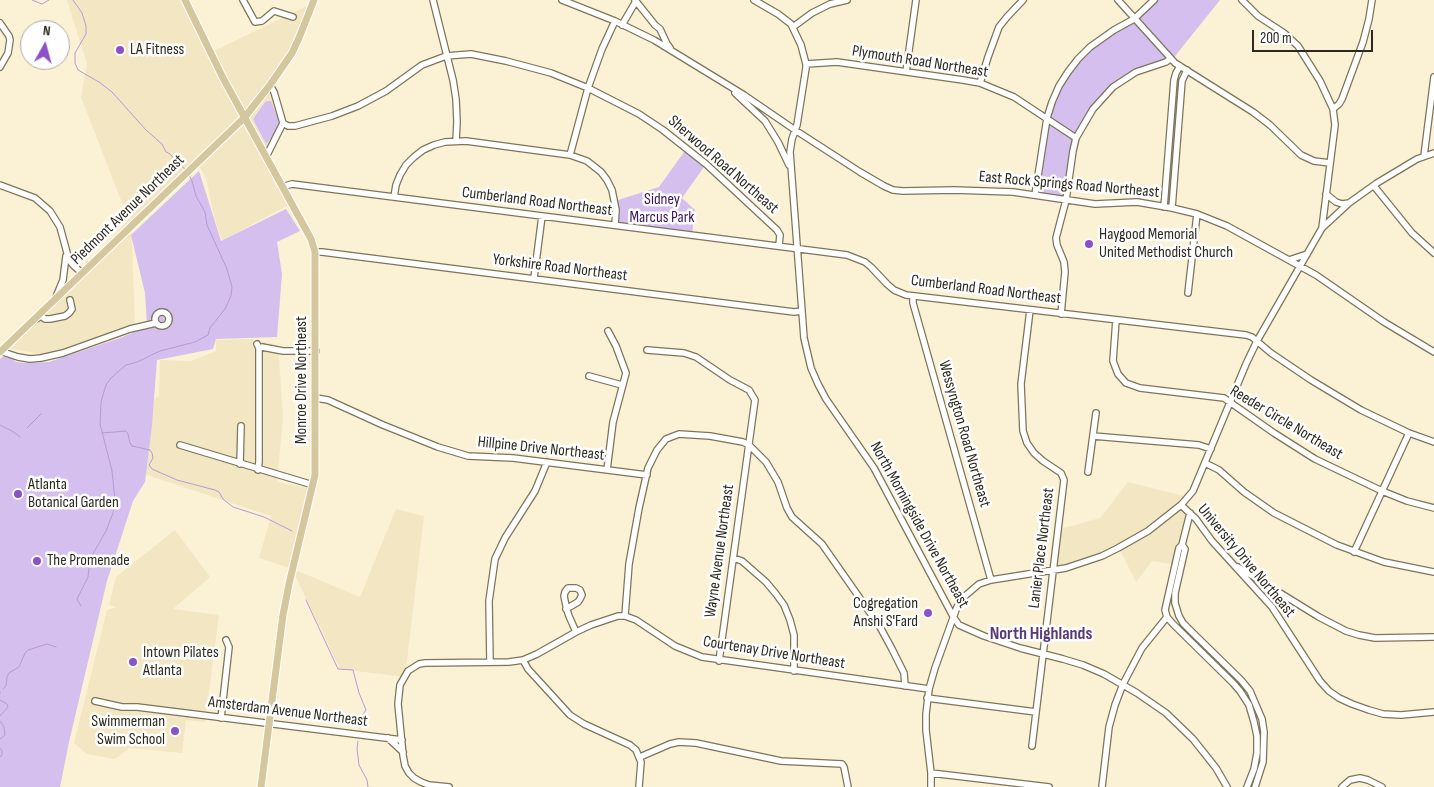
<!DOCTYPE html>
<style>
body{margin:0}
#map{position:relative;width:1434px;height:787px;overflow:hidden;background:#fbf1d4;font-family:"Sofia Sans Condensed",sans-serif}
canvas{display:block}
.north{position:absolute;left:20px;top:20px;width:50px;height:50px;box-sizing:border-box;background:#fefefe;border:1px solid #aaa9a4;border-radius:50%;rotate:7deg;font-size:14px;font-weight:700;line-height:20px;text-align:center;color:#2d291e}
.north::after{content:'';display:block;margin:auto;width:18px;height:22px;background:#8d51c7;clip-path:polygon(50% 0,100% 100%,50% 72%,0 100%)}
.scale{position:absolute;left:1252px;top:30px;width:121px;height:22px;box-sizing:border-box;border:2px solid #2d291e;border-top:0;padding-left:6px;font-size:15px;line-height:18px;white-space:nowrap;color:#2d291e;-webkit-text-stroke:4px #fefefe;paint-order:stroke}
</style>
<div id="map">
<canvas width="1434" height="787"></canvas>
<div class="north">N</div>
<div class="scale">200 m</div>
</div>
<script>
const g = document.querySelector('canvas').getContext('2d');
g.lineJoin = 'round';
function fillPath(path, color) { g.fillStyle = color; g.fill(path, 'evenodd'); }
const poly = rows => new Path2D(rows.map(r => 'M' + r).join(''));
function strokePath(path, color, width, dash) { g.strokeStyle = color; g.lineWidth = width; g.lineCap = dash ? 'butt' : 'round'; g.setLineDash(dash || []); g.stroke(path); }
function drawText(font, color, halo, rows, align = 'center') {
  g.font = font + ' "Sofia Sans Condensed",sans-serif'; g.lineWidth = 5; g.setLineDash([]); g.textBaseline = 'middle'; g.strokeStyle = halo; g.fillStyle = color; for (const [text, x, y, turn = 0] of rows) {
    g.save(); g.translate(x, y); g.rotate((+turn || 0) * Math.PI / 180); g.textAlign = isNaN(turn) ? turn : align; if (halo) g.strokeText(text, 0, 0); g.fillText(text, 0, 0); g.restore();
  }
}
const built = poly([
 [67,0,186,0,212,52,313,3,293,50,269,87,286,125,265,158,292,203,223,240,221,239,213,212,206,178,198,164,136,223,131,218,135,325,46,355,2,347,49,305,131,217,124,208,81,97,87,64],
 [251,339,278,345,283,417,277,482,312,489,293,569,360,597,396,509,424,516,405,677,340,669,292,569,259,558,271,516,138,472,142,407,159,396,160,360,191,361,216,351,216,340],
 [1128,482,1188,497,1188,504,1191,509,1178,565,1152,561,1136,582,1120,550,1068,566,1053,569,1057,530,1100,518],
 [175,530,210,577,173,609,219,615,205,722,186,720,182,753,129,748,115,759,87,754,74,743,107,610,117,607,109,605,116,577]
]);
const green = poly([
 [1154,0,1220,0,1171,61,1142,68,1094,105,1074,140,1065,200,1035,196,1053,97,1067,73,1096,43,1133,20],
 [266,101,271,101,272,103,278,119,279,126,277,131,266,144,253,119],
 [687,148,706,164,682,198,695,210,692,235,615,225,615,201,659,187],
 [199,171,221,241,286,209,300,231,277,242,282,274,277,337,216,339,213,349,157,360,152,425,145,482,133,501,107,581,69,742,60,787,0,787,0,359,2,357,11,358,16,362,25,363,49,362,120,338,137,331,147,324,145,293,131,235]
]);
const stream = poly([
 [32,0,42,4,49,0],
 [73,0,82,13,86,26,86,34,75,53,75,63,78,70,99,82,112,92,146,130,162,144,166,152,170,154,177,162,186,170],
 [0,425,12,431,20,437],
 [27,428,41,414],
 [102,433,126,431,128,434,130,443,132,446,150,450,152,453,153,458,149,465,152,469,177,480,215,490,219,492,223,499,233,507,264,517,292,531],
 [306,600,338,669,353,670,359,693,366,710,363,714,360,728],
 [81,606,77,599,88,577,90,559,106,531,113,513,115,500,112,471,100,424,101,402,106,385,111,378,126,365,137,362,160,351,195,342,208,335,210,328,225,309,231,296,232,287,227,269,207,225,205,212,196,196,192,181,189,175],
 [3,689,6,686,7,677,9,673,19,667,25,653,28,650,47,644,56,647],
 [0,693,0,692],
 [0,700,7,704,8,707,0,716],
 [0,721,4,727,5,735,0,739],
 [358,741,357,749,359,765,367,780,368,787],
 [0,748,2,751,2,755,0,757]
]);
const minor = poly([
 [243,0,255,22,262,21,274,11,293,17],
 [433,0,453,80,456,99,457,122,456,141],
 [562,0,615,21,654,40,744,95,795,130,860,172,884,186,893,190,903,191,954,190,1013,192,1095,204,1137,202,1172,208,1197,214,1227,226,1316,275,1384,322,1434,352],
 [635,0,655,25,660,29,667,44,670,48],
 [754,0,778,14,791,24,801,45,806,64,806,68,797,125,792,139,790,152,804,338,811,368,818,384,826,399,874,468,954,618,959,625,984,636,1020,648,1063,659,1083,665,1104,674,1137,693,1166,713,1193,739,1216,768,1227,787],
 [1118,0,1175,63,1253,112,1270,125,1301,155,1314,161,1330,163],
 [1242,0,1258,16,1284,33,1298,46,1320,81,1333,109,1335,125,1322,228],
 [0,23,9,36,10,40,8,53,0,67],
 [622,25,636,1],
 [793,27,812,13,830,4,847,0],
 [806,64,837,62,963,80,980,83,1014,97,1076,138],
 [906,72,916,0],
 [980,83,988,57,999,27,1007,17,1023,0],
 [270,85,274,92,283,123],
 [735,93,765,121,778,142,789,165],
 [1333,109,1339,104,1342,99,1363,42,1369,19,1372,0],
 [283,123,288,126,295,126,332,116,358,106,386,91,422,65,446,56,471,54,506,61,551,73,588,88,639,114,663,130,706,164,777,230,780,235,779,246],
 [570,155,588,88,602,49,615,21],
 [1424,156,1434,77],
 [266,157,283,123],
 [0,185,35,198,50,211,60,227,69,260,74,266,82,273],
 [1374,186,1412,233,1434,253],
 [282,187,292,184,847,255,865,262,871,267,887,284,894,290,906,295,1246,335,1252,337,1271,353,1311,380,1361,410,1409,433,1434,442],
 [1326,194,1336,202,1342,204,1349,203],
 [1035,195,1047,118,1052,102,1059,86,1068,72,1078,59,1090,47,1114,30,1134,19,1154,0],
 [394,197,396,185,400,175,406,165,414,157,423,150,434,145,445,142,466,141,570,155,587,161,601,172,607,180,612,190,616,210,615,225],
 [1164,207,1174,80,1176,73,1180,66],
 [1172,208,1182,81,1187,70],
 [315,252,322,252,794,312,802,311],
 [1289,260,1307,254],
 [534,278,542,216],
 [1188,293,1197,214],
 [913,296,913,303,991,580],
 [56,297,63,280,66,256],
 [1030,310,1021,384,1023,431,1027,443,1034,453,1043,461,1061,473,1064,480,1032,746],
 '155 319a7 7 0 1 1 14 0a7 7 0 1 1-14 0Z',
 [1061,314,1065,272,1064,262,1057,245,1056,238,1066,200,1073,151,1076,138,1093,109,1113,87,1136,72,1166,62,1170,59],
 [36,319,41,316,45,319,50,319,65,316,69,313,72,309,70,300],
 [1116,320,1113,361,1118,374,1126,383,1140,388,1224,398,1274,433,1315,459,1382,491,1407,501,1434,508],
 [257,344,259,348,259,462,258,470],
 [259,348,262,347,283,351,316,351],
 [647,350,684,353,696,357,730,380,749,390,755,400,719,661],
 [0,351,18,357,30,359,41,358,63,353,130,329,156,323],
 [589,376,622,385],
 [316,398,328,400,383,425,438,447,468,456,513,458,647,475],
 [1093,436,1199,445,1211,449],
 [180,445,313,485],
 [1205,463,1219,470,1244,492,1274,513,1337,545,1384,562,1434,572],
 [240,464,241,426],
 [607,470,613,422,626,373,616,346,608,331],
 [1088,472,1096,413],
 [1181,505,1196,519,1212,541,1272,607,1320,681,1329,691,1339,698,1352,704,1369,710,1383,714,1401,715,1434,712],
 [1190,513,1182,545,1179,548,1165,610,1167,617,1173,624,1233,683,1240,691,1249,705,1254,722,1257,736,1257,753,1254,769,1247,787],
 [1182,545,1185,549,1175,593,1175,603,1179,616,1183,623,1193,633,1241,680,1250,691,1262,719,1264,732,1263,762,1255,787],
 [1354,552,1409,433],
 [733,558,742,561,766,582,776,594,784,605,790,620,794,635,794,671],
 [1238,567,1319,617,1346,631,1359,635,1375,638,1434,637],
 [566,609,578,602,580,599,582,595,580,590,576,588,568,588,565,592,564,596,565,601,567,610,569,616,576,632],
 [625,616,629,564,639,508,648,468,657,450,666,439,679,434,710,436,743,442,749,445,766,462,778,482,787,508,792,517,822,544,880,627,892,649,904,673,905,686],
 [523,660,528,669,570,715,584,724,630,745,636,750,641,762,639,787],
 [490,662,489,601,495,559,505,538,535,491,547,462],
 [927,698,1036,712],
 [95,701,122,707,137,707,402,740],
 [221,718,229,647,226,640],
 [388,738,403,752],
 [640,757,670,744,679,742,696,743,781,761,842,764,844,767,848,787],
 [931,773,1049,787],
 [449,787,429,785,421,782,414,778,409,773,405,766,403,755,398,704,400,685,408,671,419,664,425,663,509,662,523,660,537,654,576,632,591,625,618,616,625,616,636,620,675,646,702,657,929,689],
 [931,787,931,773,926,730,926,714,929,689,935,668,957,607,965,596,979,584,991,580,1066,568,1102,556,1118,548,1148,531,1181,505,1193,491,1246,364,1257,341,1322,228,1349,203,1377,183,1417,159,1434,153],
 [1102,787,1109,727,1115,705,1123,684,1142,648,1167,617],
 [1342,787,1350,780,1360,778,1368,780,1382,787]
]);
const major = poly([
 [185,0,223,78,311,239,315,252,315,475,289,584,283,615,261,787],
 [0,352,244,118,270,85,292,53,299,38,314,0]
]);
const markers = [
 [120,50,5,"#8d51c7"],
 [1089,244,5,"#8d51c7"],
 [18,494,5,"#8d51c7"],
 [37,561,5,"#8d51c7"],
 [928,613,5,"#8d51c7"],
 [133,662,5,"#8d51c7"],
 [175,731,5,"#8d51c7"]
];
const poiNames = [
 ["LA Fitness",130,50],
 ["Haygood Memorial",1099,235],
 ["United Methodist Church",1099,253],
 ["Atlanta",28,485],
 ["Botanical Garden",28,503],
 ["The Promenade",47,561],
 ["Cogregation",918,604,"right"],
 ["Anshi S'Fard",918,622,"right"],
 ["Intown Pilates",143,653],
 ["Atlanta",143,671],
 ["Swimmerman",165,722,"right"],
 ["Swim School",165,740,"right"]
];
const streetNames = [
 ["Plymouth Road Northeast",920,62,9],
 ["Sherwood Road Northeast",723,165,41],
 ["East Rock Springs Road Northeast",1069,185,5],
 ["Cumberland Road Northeast",537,202,7],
 ["Piedmont Avenue Northeast",128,210,-44],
 ["Yorkshire Road Northeast",560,268,7],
 ["Cumberland Road Northeast",986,290,7],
 ["Monroe Drive Northeast",302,380,-90],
 ["Reeder Circle Northeast",1286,423,31],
 ["Wessyngton Road Northeast",964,434,74],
 ["Hillpine Drive Northeast",541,449,6],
 ["North Morningside Drive Northeast",919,525,61],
 ["Lanier Place Northeast",1042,548,-83],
 ["Wayne Avenue Northeast",720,551,-82],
 ["University Drive Northeast",1246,561,50],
 ["Courtenay Drive Northeast",774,653,9],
 ["Amsterdam Avenue Northeast",288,712,7]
];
const parkNames = [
 ["Sidney",662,200],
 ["Marcus Park",662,218]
];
const neighbourhoodNames = [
 ["North Highlands",1041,634]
];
fillPath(built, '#f3e6c3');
fillPath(green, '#d4bfef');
strokePath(stream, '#b69ad7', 1);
strokePath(minor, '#7d745a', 8);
strokePath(major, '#fff', 9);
strokePath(minor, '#fff', 5.5);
strokePath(major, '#d5c79d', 7);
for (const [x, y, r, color] of markers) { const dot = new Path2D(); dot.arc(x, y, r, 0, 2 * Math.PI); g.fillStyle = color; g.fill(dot); strokePath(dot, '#fefefe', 2); }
drawText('16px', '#2d291e', '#fefefe', poiNames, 'left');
drawText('16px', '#2d291e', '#fefefe', streetNames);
drawText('16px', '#3a135b', '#fefefe', parkNames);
drawText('bold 18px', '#573a76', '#fefefe', neighbourhoodNames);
</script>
